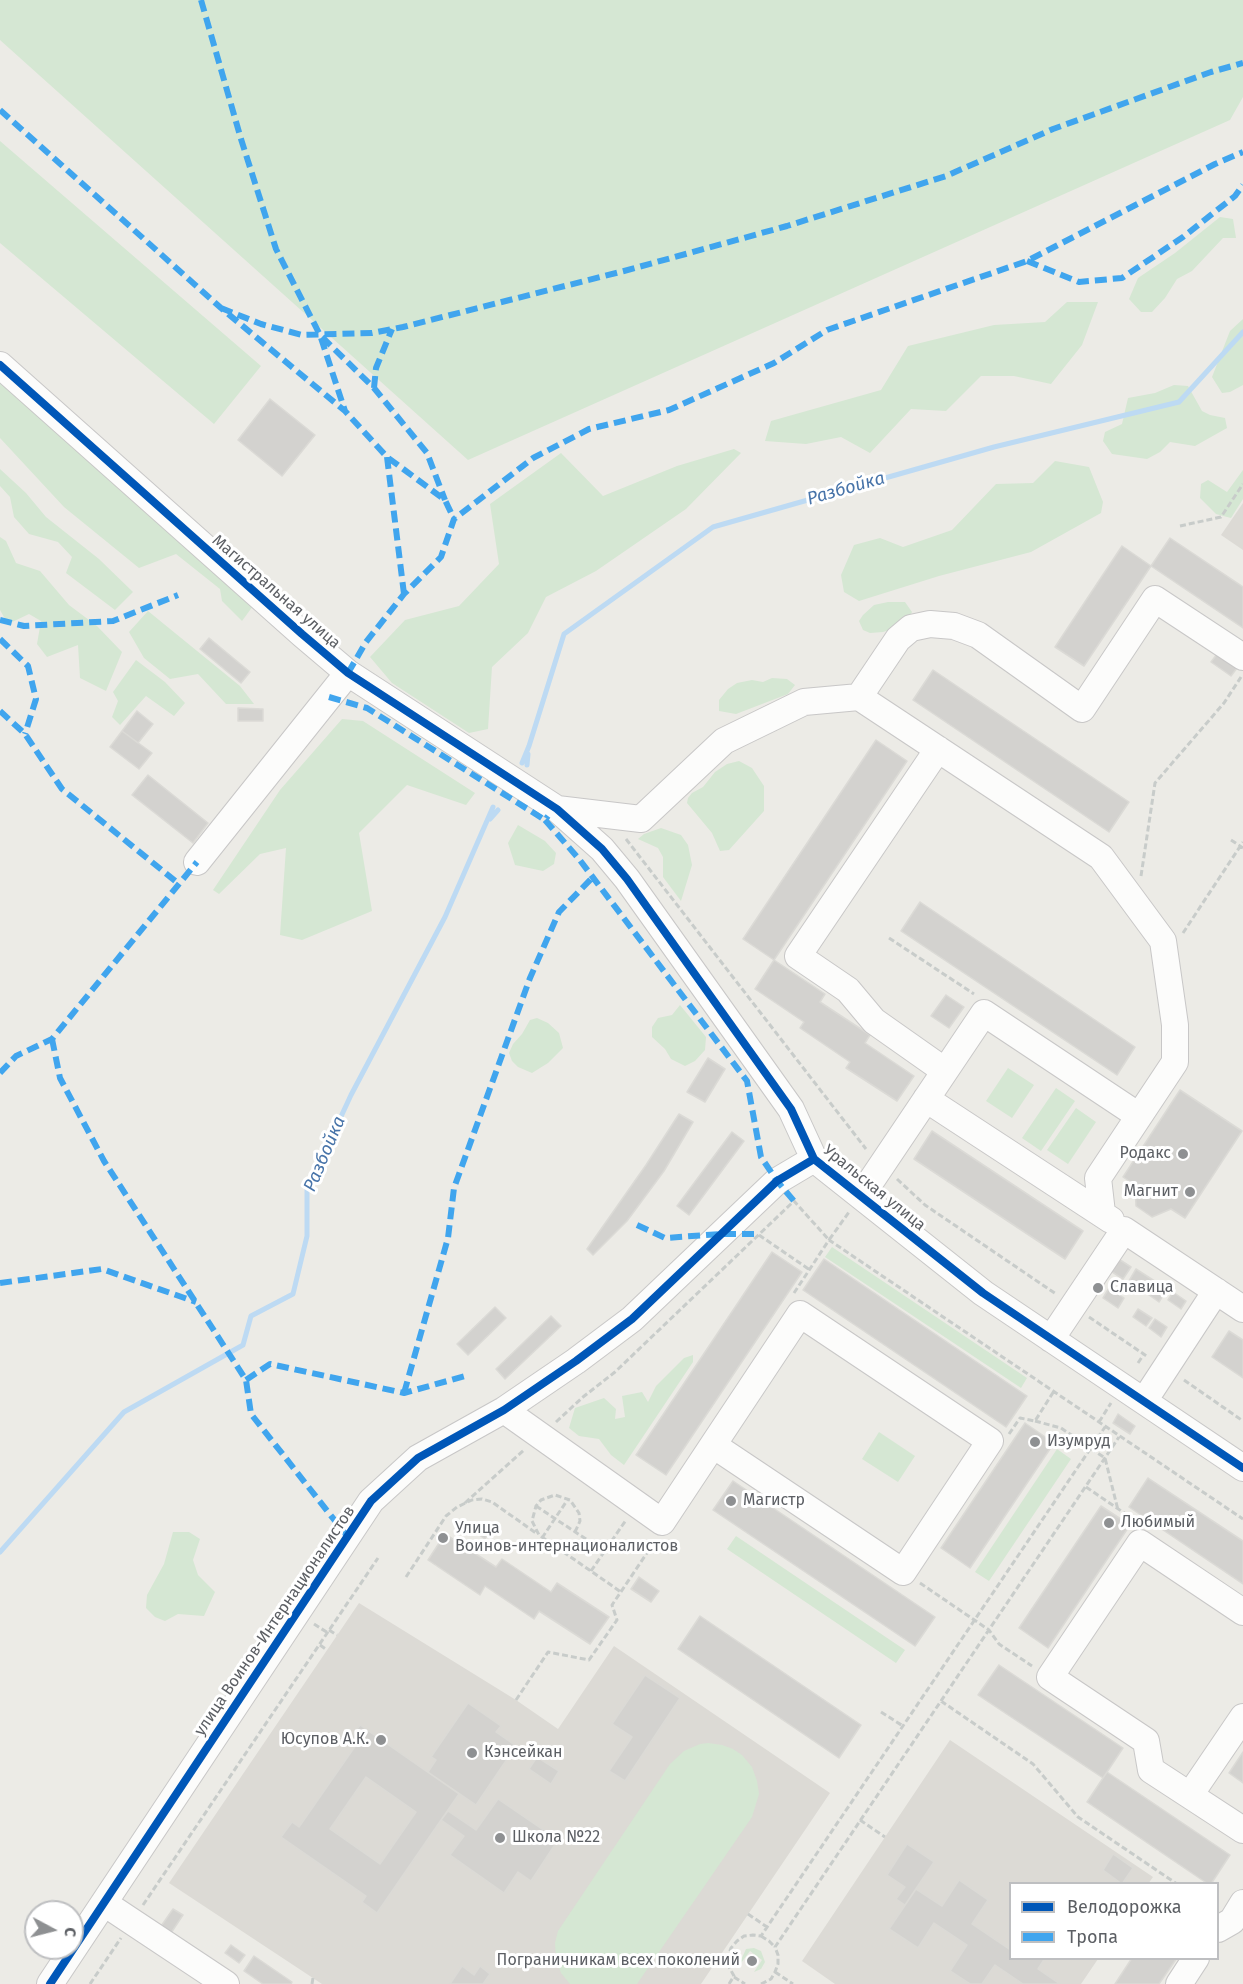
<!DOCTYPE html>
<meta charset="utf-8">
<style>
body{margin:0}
#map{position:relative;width:1243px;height:1984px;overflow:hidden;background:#ecebe6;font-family:"Fira Sans",sans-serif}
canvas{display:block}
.legend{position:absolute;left:1009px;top:1882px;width:210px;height:78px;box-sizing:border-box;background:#fff;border:2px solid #bebfc1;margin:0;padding:8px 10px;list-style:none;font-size:18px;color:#5c5f64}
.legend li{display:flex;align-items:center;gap:12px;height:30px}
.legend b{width:30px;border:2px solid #bebfc1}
.north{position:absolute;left:24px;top:1900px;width:60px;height:60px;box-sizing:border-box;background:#fff;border:2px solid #bebfc1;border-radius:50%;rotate:97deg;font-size:16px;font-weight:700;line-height:24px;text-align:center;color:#5c5f64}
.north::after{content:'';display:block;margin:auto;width:21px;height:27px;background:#8e9092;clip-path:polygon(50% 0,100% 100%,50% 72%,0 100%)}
</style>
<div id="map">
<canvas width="1243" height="1984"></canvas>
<ul class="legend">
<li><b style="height:8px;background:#0057b8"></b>Велодорожка</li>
<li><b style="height:8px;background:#40a5ee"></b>Тропа</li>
</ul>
<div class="north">С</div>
</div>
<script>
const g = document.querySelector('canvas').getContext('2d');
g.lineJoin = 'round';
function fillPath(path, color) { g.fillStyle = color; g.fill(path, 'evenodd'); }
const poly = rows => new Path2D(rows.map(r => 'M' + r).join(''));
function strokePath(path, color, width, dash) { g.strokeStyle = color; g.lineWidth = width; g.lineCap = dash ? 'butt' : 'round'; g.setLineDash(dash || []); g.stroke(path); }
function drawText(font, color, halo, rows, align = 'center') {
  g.font = font + ' "Fira Sans",sans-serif'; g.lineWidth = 6; g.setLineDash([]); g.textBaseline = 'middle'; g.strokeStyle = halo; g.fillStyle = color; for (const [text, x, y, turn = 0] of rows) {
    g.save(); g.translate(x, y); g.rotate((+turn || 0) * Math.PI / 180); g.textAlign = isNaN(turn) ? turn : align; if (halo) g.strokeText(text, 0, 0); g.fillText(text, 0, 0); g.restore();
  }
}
const education = poly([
 [1243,503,1243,550,1221,535],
 [359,1603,516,1700,558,1729,614,1646,830,1793,701,1984,322,1984,169,1883],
 [950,1740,1153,1877,1148,1884,1010,1884,1010,1958,1098,1959,1081,1984,835,1984,802,1961]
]);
const green = poly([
 [0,0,1243,0,1243,97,1230,120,468,460,0,40],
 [0,141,261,366,214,424,0,243],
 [1220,217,1233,219,1236,238,1223,238,1192,271,1177,279,1165,298,1152,312,1141,312,1129,299,1138,278,1175,253],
 [1067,302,1098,302,1082,345,1051,384,1014,376,981,376,946,411,911,409,870,453,841,437,806,444,765,441,771,421,881,390,908,346,994,325,1045,322],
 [1243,319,1243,385,1230,392,1222,393,1212,377,1230,331],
 [0,377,253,606,242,621,222,601,220,589,176,554,139,568,64,507,0,438],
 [1174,385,1188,386,1202,411,1210,415,1225,418,1227,428,1195,446,1170,442,1160,452,1147,459,1112,454,1103,441,1105,432,1122,424,1128,398,1155,393],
 [734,449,741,453,686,509,596,571,546,597,528,633,492,667,488,729,469,733,392,683,370,657,405,620,459,606,499,564,490,504,561,453,603,496,677,466],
 [1055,461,1089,467,1103,502,1101,513,1031,552,939,576,859,601,844,592,841,575,854,545,880,538,903,547,952,530,996,484,1033,483],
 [0,469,26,493,46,517,99,559,133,592,115,610,66,573,72,557,58,542,29,534,14,517,10,497,0,486],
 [1243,470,1243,499,1231,518,1216,514,1200,498,1201,484,1208,480,1227,492],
 [0,537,6,541,16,563,40,571,69,605,97,626,122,652,106,691,80,678,78,645,47,657,37,644,41,621,29,614,8,624,0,610],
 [888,602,905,602,912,612,905,625,883,632,870,633,863,630,859,621,863,615,874,605],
 [148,611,240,686,254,704,226,704,198,674,170,679,144,658,129,632],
 [136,660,165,682,185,703,174,716,146,696,120,725,112,717,118,701,113,692],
 [772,678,787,679,795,685,788,694,736,714,719,711,719,700,728,689,737,683,752,680,763,682],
 [342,719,363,721,475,793,466,805,407,785,359,833,372,911,302,940,280,935,286,848,260,854,219,894,213,890,280,790],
 [739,761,752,768,764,786,764,811,729,850,720,851,712,833,687,803,688,798,692,793,703,787,715,772,727,764],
 [518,825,545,841,556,853,554,864,543,871,515,865,508,843],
 [661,828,681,835,688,845,692,865,681,901,663,877,663,857,658,848,638,839,644,834],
 [680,1005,706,1037,705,1050,695,1061,685,1066,671,1059,665,1049,652,1037,652,1027,658,1018,672,1015],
 [537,1018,548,1023,559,1033,563,1048,548,1063,532,1073,518,1067,512,1061,509,1053,513,1044,522,1034,530,1020],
 [1008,1068,1034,1085,1012,1118,986,1101],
 [1056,1088,1075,1101,1041,1151,1022,1138],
 [1076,1108,1096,1122,1068,1164,1047,1150],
 [832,1247,1027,1378,1021,1388,825,1257],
 [693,1355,693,1362,624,1465,611,1455,599,1439,579,1436,569,1428,575,1408,604,1398,616,1409,615,1419,625,1417,622,1396,642,1392,648,1402,656,1386,684,1358],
 [879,1432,915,1456,898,1482,862,1459],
 [1057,1449,1071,1459,989,1581,975,1572],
 [173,1532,189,1532,200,1539,193,1560,198,1575,215,1592,204,1616,178,1614,165,1621,155,1617,146,1608,147,1595,164,1564],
 [736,1536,905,1650,896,1663,727,1549],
 [708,1743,722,1745,733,1749,742,1755,752,1767,757,1781,759,1794,752,1817,637,1984,570,1984,561,1973,556,1959,555,1943,558,1931,670,1764,684,1751,700,1744],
 [754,1948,761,1951,765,1962,761,1969,754,1972,762,1960,750,1951,741,1963,741,1960,746,1949]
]);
const stream = poly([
 [522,763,529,746,564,634,713,527,994,447,1179,402,1243,332],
 [527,765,528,754],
 [490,819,498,810],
 [0,1552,124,1412,243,1345,251,1316,293,1294,307,1236,307,1190,351,1095,445,917,493,807]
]);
const building = poly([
 [270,399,315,435,282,476,238,440,270,399],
 [1170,538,1243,587,1243,628,1151,566,1170,538],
 [1122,546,1151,566,1084,666,1055,647,1122,546],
 [209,638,250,672,241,683,200,649,209,638],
 [1220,650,1240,664,1231,676,1211,662,1220,650],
 [933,670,1129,802,1109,832,913,700,933,670],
 [238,708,263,709,263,721,238,721,238,708],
 [137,711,153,724,138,743,122,731,137,711],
 [122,731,152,753,139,769,110,747,122,731],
 [876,740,907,761,774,960,743,939,876,740],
 [148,775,208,823,193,843,132,795,148,775],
 [920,902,1135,1047,1117,1075,901,931,920,902],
 [774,960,825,994,820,1002,870,1035,865,1043,914,1076,897,1101,846,1068,850,1062,800,1028,804,1022,755,989,774,960],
 [946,995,964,1007,949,1028,931,1016,946,995],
 [708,1058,725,1069,705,1102,687,1092,708,1058],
 [1180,1090,1242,1131,1185,1218,1171,1209,1152,1217,1136,1206,1135,1185,1123,1177,1180,1090],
 [679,1114,693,1122,664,1171,627,1221,593,1255,587,1249,646,1165,679,1114],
 [932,1131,1083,1231,1065,1259,914,1159,932,1131],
 [732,1132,744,1141,689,1215,677,1206,732,1132],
 [772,1252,802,1272,666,1475,636,1455,772,1252],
 [1114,1256,1131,1267,1123,1279,1106,1268,1114,1256],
 [824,1259,1027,1396,1006,1427,803,1290,824,1259],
 [1136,1269,1167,1289,1159,1302,1129,1281,1136,1269],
 [1109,1288,1124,1298,1118,1308,1103,1298,1109,1288],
 [1173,1292,1186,1301,1181,1309,1168,1300,1173,1292],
 [495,1307,506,1318,468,1355,457,1344,495,1307],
 [1138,1309,1152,1318,1146,1326,1133,1317,1138,1309],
 [551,1316,561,1326,505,1379,496,1369,551,1316],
 [1155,1319,1167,1327,1161,1337,1149,1328,1155,1319],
 [1229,1331,1243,1340,1243,1378,1212,1357,1229,1331],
 [1118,1414,1135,1426,1130,1434,1113,1423,1118,1414],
 [1025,1423,1054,1443,970,1568,941,1548,1025,1423],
 [1148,1478,1243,1541,1243,1584,1129,1507,1148,1478],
 [733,1481,935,1617,915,1646,713,1510,733,1481],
 [1101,1506,1130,1525,1048,1648,1019,1628,1101,1506],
 [479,1526,489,1532,485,1539,475,1532,479,1526],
 [445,1534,496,1567,502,1559,551,1592,557,1583,609,1617,590,1644,539,1611,534,1619,485,1586,480,1595,428,1560,445,1534],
 [639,1577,659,1591,651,1602,631,1589,639,1577],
 [700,1616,861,1725,839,1758,678,1649,700,1616],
 [999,1665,1123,1748,1103,1778,978,1695,999,1665],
 [645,1675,680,1698,625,1781,609,1771,632,1737,612,1724,645,1675],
 [468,1703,501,1726,496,1732,516,1746,476,1805,428,1772,436,1760,431,1757,468,1703],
 [360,1725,459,1794,377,1913,362,1902,366,1896,281,1837,292,1822,299,1827,356,1745,349,1740,360,1725],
 [366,1777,416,1812,380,1864,330,1829,366,1777],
 [1243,1752,1243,1783,1229,1773,1243,1752],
 [537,1757,559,1771,551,1784,529,1769,537,1757],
 [1107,1772,1230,1855,1211,1884,1208,1884,1087,1802,1107,1772],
 [498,1799,558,1840,531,1881,518,1872,504,1893,450,1855,464,1836,441,1820,448,1811,476,1830,498,1799],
 [907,1844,934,1862,905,1905,896,1899,905,1887,887,1875,907,1844],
 [1113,1854,1133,1868,1122,1884,1103,1870,1113,1854],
 [959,1880,988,1900,972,1924,1009,1949,1010,1946,1010,1958,1045,1958,1038,1969,1060,1984,1023,1984,995,1965,982,1984,970,1984,950,1971,967,1945,934,1923,918,1948,889,1929,916,1889,942,1906,959,1880],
 [173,1909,183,1915,169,1936,159,1929,173,1909],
 [231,1945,245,1955,239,1963,225,1953,231,1945],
 [254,1956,292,1982,291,1984,263,1984,244,1971,254,1956],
 [1132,1958,1177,1958,1159,1984,1115,1984,1132,1958],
 [462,1966,474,1975,480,1966,490,1974,483,1984,450,1984,462,1966]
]);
const path = poly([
 [1180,526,1221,517,1243,484],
 [626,839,866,1149],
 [1231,840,1243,848],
 [1141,876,1155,783,1224,703,1241,677],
 [1183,933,1243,842],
 [889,938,974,994],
 [897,1179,925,1205,1056,1294],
 [759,1235,810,1270],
 [794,1293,829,1240,1243,1519],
 [1089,1317,1148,1357],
 [1138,1363,1144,1354],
 [1184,1380,1243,1421],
 [1035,1421,1061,1428,1105,1458,1118,1510],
 [556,1422,583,1397,615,1372,794,1201,829,1240,849,1212],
 [1099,1422,1111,1403],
 [1009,1434,1020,1418,1035,1421,1054,1391],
 [1086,1487,1136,1521],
 [465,1503,524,1450],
 [536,1506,604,1551],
 [575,1532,580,1521,579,1513,570,1500,555,1495,541,1500,536,1506,532,1521,539,1535,621,1592],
 [542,1538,568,1499],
 [591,1571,626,1520],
 [406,1577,446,1516,457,1507,472,1500,482,1499,492,1502,536,1533],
 [920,1583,989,1630,999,1644,1032,1666],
 [314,1624,328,1633],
 [329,1630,337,1635],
 [320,1645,327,1650],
 [516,1700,548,1652,589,1660,617,1620,612,1605,649,1550,654,1540],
 [941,1701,1033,1764,1078,1817,1177,1884],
 [881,1712,903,1726],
 [860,1820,885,1837],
 [143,1905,378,1558],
 [748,1914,767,1927],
 [761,1936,769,1941,775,1947],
 [775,1972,793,1984],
 [734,1977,745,1984],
 [90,1984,121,1938],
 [312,1984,313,1978],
 [729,1984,734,1976,728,1965,728,1956,731,1948,737,1941,744,1936,753,1935,761,1936,1105,1427],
 [761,1984,771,1979,775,1972,778,1964,778,1955,775,1947,1119,1437]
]);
const minor = poly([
 [0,365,302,634,348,673,557,809,602,849,627,879,791,1109,814,1159,983,1293,1243,1468],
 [859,697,898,639,911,628,930,624,954,626,978,635,1082,709,1155,599,1243,657],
 [938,749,798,956,848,990,874,1021,945,1071],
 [557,809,641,819,724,741,804,702,859,697,1101,857,1163,941,1175,1025,1175,1062,1098,1178,1102,1213],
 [197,862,348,673],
 [926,1099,1111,1220],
 [861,1196,984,1013,1139,1116],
 [1051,1339,1124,1230,1243,1309],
 [1144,1401,1216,1291],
 [504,1410,662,1522,713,1445,800,1314,990,1441,903,1572,713,1445],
 [1243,1612,1140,1543,1050,1677,1146,1741,1151,1770,1243,1830],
 [1190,1795,1243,1717],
 [104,1903,226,1984],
 [1218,1929,1232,1921,1243,1903],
 [50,1984,371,1501,418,1458,504,1410,576,1361,632,1319,777,1181,814,1159],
 [1179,1984,1196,1958]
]);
const quiet = poly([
 [201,0,241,139,276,249,320,335,345,411],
 [0,110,221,308,345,411,387,457,445,500,454,519],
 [1027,261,1079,282,1122,278,1183,237,1235,196,1243,185],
 [221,308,261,324,302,335,372,333,403,327,624,271,787,226,946,176,1053,129,1211,72,1243,63],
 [322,337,374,388,427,453,445,500],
 [374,388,376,368,392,329],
 [387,457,404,594],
 [0,620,24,626,113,621,178,595],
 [0,639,28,666,36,699,25,734],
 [348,673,366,642,404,594,441,557,454,519,533,458,589,429,669,410,774,363,827,330,1027,261,1215,164,1243,152],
 [329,697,367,708,545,820,548,816],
 [0,711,25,734,62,789,179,884],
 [545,820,579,859,747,1081,761,1157,777,1181,794,1201],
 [52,1039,60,1078,104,1161,246,1380,251,1414,347,1536],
 [0,1073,16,1056,52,1039,197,862],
 [637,1225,665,1238,721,1234,759,1234],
 [0,1283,102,1269,196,1302],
 [246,1380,270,1364,404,1393,469,1375],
 [404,1393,448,1238,454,1188,530,978,559,912,593,877]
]);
const cycleway = poly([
 [0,365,302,634,348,673,557,809,602,849,627,879,791,1109,814,1159,983,1293,1243,1468],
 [50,1984,371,1501,418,1458,504,1410,576,1361,632,1319,777,1181,814,1159]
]);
const markers = [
 [1183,1154,6,"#8e9092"],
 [1190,1192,6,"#8e9092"],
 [1098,1288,6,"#8e9092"],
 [1035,1442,6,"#8e9092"],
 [731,1501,6,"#8e9092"],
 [1109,1523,6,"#8e9092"],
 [443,1538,6,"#8e9092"],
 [381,1740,6,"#8e9092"],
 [472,1753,6,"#8e9092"],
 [500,1838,6,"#8e9092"],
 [752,1961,6,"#8e9092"]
];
const streetNames = [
 ["Магистральная улица",276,592,41],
 ["Уральская улица",874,1188,39],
 ["улица Воинов-Интернационалистов",275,1621,-56]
];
const poiNames = [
 ["Родакс",1171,1154,"right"],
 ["Магнит",1178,1192,"right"],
 ["Славица",1110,1288],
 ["Изумруд",1047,1442],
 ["Магистр",743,1501],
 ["Любимый",1121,1523],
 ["Улица",455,1529],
 ["Воинов-интернационалистов",455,1547],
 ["Юсупов А.К.",369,1740,"right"],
 ["Кэнсейкан",484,1753],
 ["Школа №22",512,1838],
 ["Пограничникам всех поколений",740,1961,"right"]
];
const waterNames = [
 ["Разбойка",846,489,-16],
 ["Разбойка",325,1154,-67]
];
fillPath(education, '#dcdad5');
fillPath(green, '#d5e7d3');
strokePath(stream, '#bddaf3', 5);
fillPath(building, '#d3d2cf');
strokePath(building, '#dbdad6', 1.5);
strokePath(minor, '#c8c7c7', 28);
strokePath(path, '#c8ccca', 3, [6, 3]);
strokePath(minor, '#fcfcfb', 26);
strokePath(quiet, '#40a5ee', 6, [12, 6]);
strokePath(cycleway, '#0057b8', 8);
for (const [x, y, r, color] of markers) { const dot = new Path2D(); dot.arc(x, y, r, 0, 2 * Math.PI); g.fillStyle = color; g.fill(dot); strokePath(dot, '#fff', 2); }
drawText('16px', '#5c5f64', '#fff', streetNames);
drawText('16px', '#5c5f64', '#fff', poiNames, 'left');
drawText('italic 18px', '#4874a9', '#fff', waterNames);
</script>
